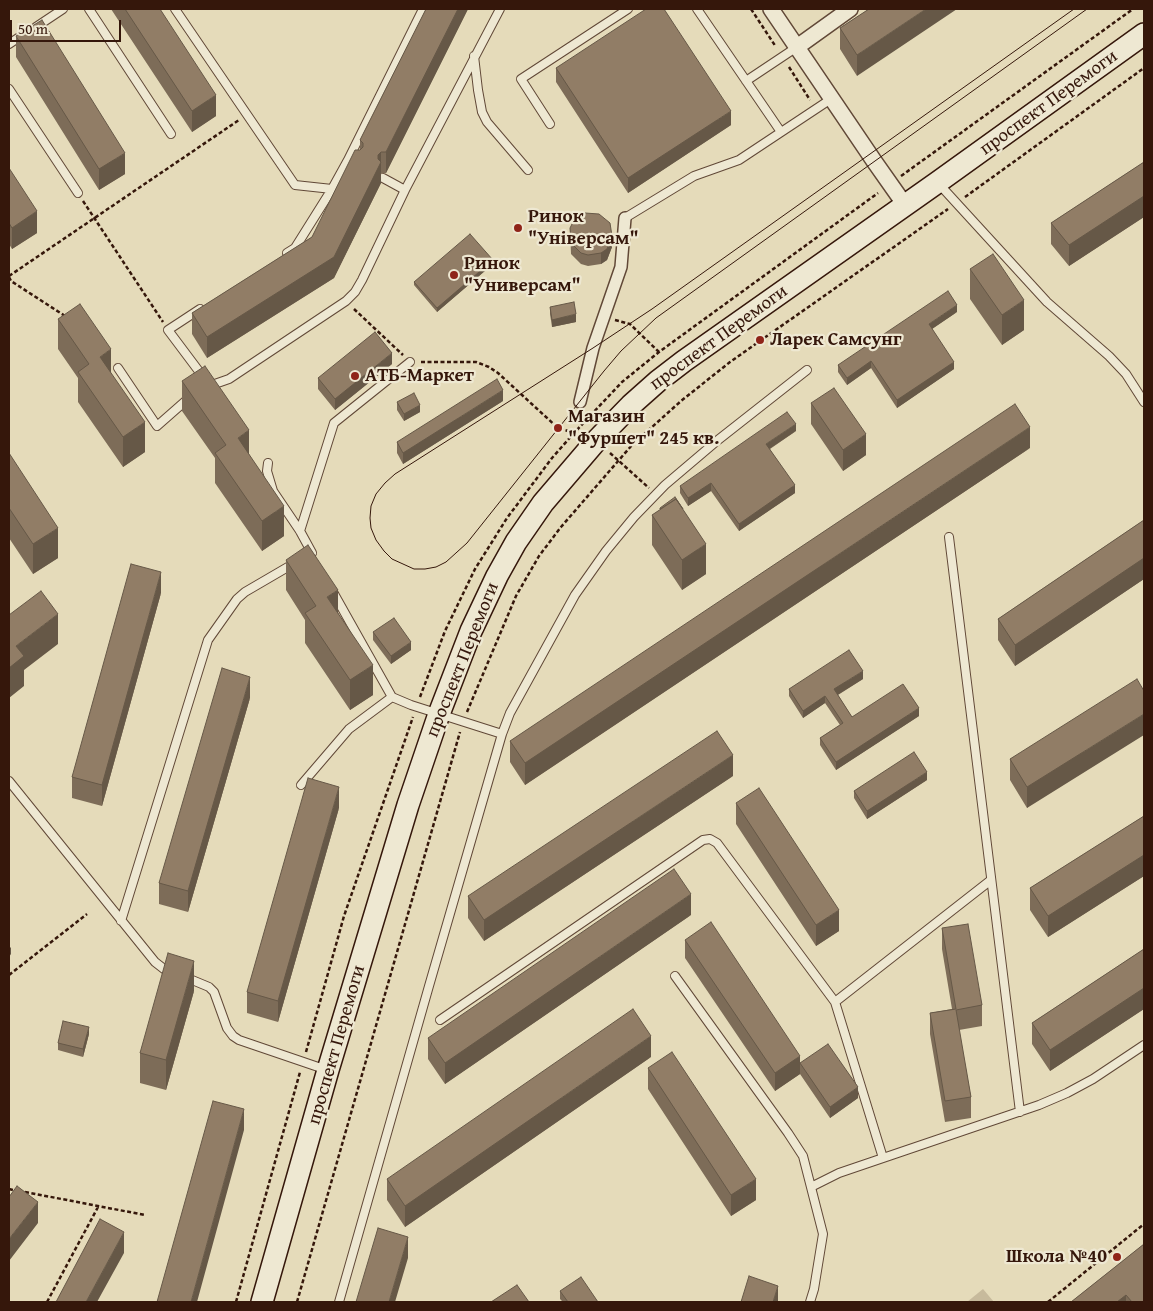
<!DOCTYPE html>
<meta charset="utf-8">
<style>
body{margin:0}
#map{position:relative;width:1153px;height:1311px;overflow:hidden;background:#e5dbba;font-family:"Gentium Book Plus",serif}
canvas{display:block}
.frame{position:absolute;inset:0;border:10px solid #35170b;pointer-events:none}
.scale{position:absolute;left:10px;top:20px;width:111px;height:22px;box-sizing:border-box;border:2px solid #35170b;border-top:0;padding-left:6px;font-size:15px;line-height:18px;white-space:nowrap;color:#35170b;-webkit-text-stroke:4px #eee8d2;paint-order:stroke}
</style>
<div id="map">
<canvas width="1153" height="1311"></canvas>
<div class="frame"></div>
<div class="scale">50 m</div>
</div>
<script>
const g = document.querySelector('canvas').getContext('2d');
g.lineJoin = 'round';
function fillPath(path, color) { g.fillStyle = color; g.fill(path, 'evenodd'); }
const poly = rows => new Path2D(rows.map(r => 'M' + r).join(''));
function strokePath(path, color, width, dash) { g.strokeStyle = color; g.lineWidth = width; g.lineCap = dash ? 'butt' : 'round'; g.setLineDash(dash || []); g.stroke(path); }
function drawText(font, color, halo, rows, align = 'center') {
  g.font = font + ' "Gentium Book Plus",serif'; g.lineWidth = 4.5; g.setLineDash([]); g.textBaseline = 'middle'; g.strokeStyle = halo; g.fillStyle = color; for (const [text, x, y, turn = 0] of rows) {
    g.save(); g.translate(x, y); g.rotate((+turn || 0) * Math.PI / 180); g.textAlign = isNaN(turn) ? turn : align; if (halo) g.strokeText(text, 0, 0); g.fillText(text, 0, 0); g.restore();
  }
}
const green = poly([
 [983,1289,994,1302,967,1302]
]);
const path = poly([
 [751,9,776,47],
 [789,67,810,100],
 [901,176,1133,9],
 [965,197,1144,68],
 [83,201,163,322],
 [9,276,239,120],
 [9,277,11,281,65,316],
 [354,309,403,355],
 [615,320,630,324,659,352],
 [421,362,476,362,489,367,498,373,558,428,575,433],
 [622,437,632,445],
 [610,453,649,488],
 [420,697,445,631,475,569,507,518,552,458,574,433,622,382,659,352,878,193],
 [467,712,516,596,539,556,561,527,632,445,681,401,730,362,948,209],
 [9,975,87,914],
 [306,1052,344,916,413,717],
 [9,1189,17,1191],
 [25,1192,145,1215],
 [47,1302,98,1207],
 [236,1302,300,1072],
 [297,1302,460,732],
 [1048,1302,1144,1224]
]);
const service = poly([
 [89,9,171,134],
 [175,9,295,185,332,189,348,160,358,166],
 [697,9,781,132],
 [36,27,63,9],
 [9,44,24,34],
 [474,56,478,90,482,112,487,122,528,170],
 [746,81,797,47],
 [9,89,78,193],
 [550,124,521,79,628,9],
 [348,160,423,9],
 [383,178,405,190],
 [939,184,1047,302,1109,356,1126,374,1144,402],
 [625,218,694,176,739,160,831,99],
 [287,253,295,248,332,189],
 [200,309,168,330,204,378],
 [118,368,157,426,190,397],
 [209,386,229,379,346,301,355,292,362,280,405,190,500,9],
 [268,463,267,471,273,491,300,531,312,553],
 [300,531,334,423,410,362],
 [949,537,1020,1112],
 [333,592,392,697,411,705,502,734],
 [9,781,155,962,164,969,173,972],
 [301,785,349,729,392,697],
 [121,921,208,640,237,599,245,592,293,564],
 [675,976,788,1133,803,1156,823,1234,814,1289,810,1302],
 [185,977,209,987,214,992,227,1028,233,1036,239,1040,327,1070],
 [835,1002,991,880],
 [440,1020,703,840,710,839,717,843,835,1002,883,1158],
 [811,1187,839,1173,1039,1105,1067,1093,1093,1079,1144,1045],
 [339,1302,429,986,502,734,510,713,575,595,606,551,634,517,665,485,718,440,807,370]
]);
const pedestrian = poly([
 [580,402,593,348,621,267,625,218]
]);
const minor = poly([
 [771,9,874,161,905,205],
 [797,47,850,9]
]);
const secondary = poly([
 [262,1302,328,1070,408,805,439,714,471,631,497,576,516,542,543,503,596,441,631,405,658,381,684,361,938,182,1144,34]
]);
const tram = poly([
 [1074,9,652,309,593,348,395,474,385,483,376,494,371,506,370,518,371,528,376,540,384,551,392,559,414,569,425,569,436,567,446,562,467,543,604,371,621,351,656,318,1087,9]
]);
const wall = poly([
 [111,9,160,9,216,116,192,132],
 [426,9,468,9,386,173,381,173,381,183,334,278,207,358,192,334,192,313,312,237,360,150,360,140],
 [869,9,857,76,840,49,840,28],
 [16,36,125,174,99,190,16,57],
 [556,68,731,125,628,193,556,82],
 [1144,162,1144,217,1069,266,1051,244,1051,223],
 [9,168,37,233,12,249,9,244],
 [570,228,612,247,607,260,601,264,588,266,581,264,571,254],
 [493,264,437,312,414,285,414,282],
 [970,269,1024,330,1002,345,970,299],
 [550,307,576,322,552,327,550,314],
 [957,312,932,329,954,369,897,408,871,368,847,385,838,372,838,365],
 [58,319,111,373,145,452,123,467,78,402,78,378,58,349],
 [392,364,335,410,318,389,318,378],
 [182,381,249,454,284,536,262,551,215,483,215,458,182,411],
 [503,401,403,464,397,453,397,442],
 [397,402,420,412,404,421,397,410],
 [811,403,866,455,843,471,811,424],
 [796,431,770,449,795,493,739,531,711,491,688,506,680,493,680,486],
 [1030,448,525,785,510,762,510,741],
 [9,453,58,558,33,574,9,538],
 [660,508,683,510,706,574,682,590,652,545,652,515,660,510],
 [1144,520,1144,579,1015,666,998,640,998,619],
 [286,560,338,612,373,695,350,710,305,643,305,620,286,590],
 [161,593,102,806,72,798,72,777],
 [373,632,411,650,391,664,373,640],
 [863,679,838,695,852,717,919,716,836,770,820,745,820,738,840,725,825,703,803,718,789,696,789,689],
 [1144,691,1027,808,1010,780,1010,759],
 [250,698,188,912,159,904,159,883],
 [733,776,484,941,468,918,468,896],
 [927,780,867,819,854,798,854,791],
 [736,803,839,931,816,946,736,824],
 [339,808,278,1022,247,1013,247,992],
 [1144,816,1144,876,1048,937,1030,910,1030,888],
 [691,915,445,1084,428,1059,428,1038],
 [942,928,982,1005,982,1026,959,1030,971,1097,971,1118,945,1122,930,1034,930,1013,952,1009,942,949],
 [685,940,800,1063,858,1098,830,1118,800,1074,775,1091,685,958],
 [1144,949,1144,1009,1050,1071,1032,1044,1032,1023],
 [194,991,166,1090,140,1083,140,1053],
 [89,1034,83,1057,58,1050,58,1043],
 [651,1057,405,1227,387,1200,387,1179],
 [648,1068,756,1200,731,1216,648,1089],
 [1144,1244,1144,1302,1071,1302],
 [560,1291,598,1302,563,1302,560,1299]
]);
const shadedWall = poly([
 [458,9,468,9,386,173,386,152],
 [926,9,957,9,857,76,857,55],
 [216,95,216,116,192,132,192,111],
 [731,111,731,125,628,193,628,178],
 [381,152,381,183,334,278,207,358,207,337,334,257,378,155],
 [125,153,125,174,99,190,99,169],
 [1144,196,1144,217,1069,266,1069,245],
 [37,211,37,233,12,249,12,228],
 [612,236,612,247,607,260,601,264,601,253],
 [493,260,493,264,437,312,437,308],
 [1024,300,1024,330,1002,345,1002,315],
 [957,305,957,312,929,331,929,324],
 [576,314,576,322,552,327,552,320],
 [111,349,111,379,100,357],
 [392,353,392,364,335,410,335,399],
 [871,361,871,368,847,385,847,378],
 [954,362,954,369,897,408,897,400],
 [503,390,503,401,403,464,403,453],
 [420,405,420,412,404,421,404,414],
 [145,422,145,452,123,467,123,437],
 [796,424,796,431,766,451,766,444],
 [1030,427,1030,448,525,785,525,763],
 [249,430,249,460,238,438],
 [866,434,866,455,843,471,843,450],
 [711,483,711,491,688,506,688,498],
 [795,485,795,493,739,531,739,524],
 [284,506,284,536,262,551,262,521],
 [58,528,58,558,33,574,33,544],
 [706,544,706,574,682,590,682,560],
 [1144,558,1144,579,1015,666,1015,645],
 [161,572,161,593,102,806,102,785],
 [338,590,338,620,327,597],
 [58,614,58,644,24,670,24,686,9,698,9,668,16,646],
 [411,642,411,650,391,664,391,656],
 [373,665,373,695,350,710,350,680],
 [863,671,863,679,834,697,834,689],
 [250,677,250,698,188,912,188,891],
 [825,696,825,703,803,718,803,711],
 [919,708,919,716,836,770,836,762],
 [1144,714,1144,735,1027,808,1027,787],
 [733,755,733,776,484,941,484,920],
 [927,772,927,780,867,819,867,811],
 [339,787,339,808,278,1022,278,1001],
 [1144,855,1144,876,1048,937,1048,916],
 [691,894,691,915,445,1084,445,1063],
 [839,910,839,931,816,946,816,925],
 [11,947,11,954,9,957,9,949],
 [194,961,194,991,166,1090,166,1060],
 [1144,988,1144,1009,1050,1071,1050,1050],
 [89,1027,89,1034,83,1057,83,1049],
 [651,1036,651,1057,405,1227,405,1206],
 [800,1056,800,1074,775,1091,775,1073],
 [858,1087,858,1098,830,1118,830,1107],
 [244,1109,244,1130,197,1302,191,1302],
 [756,1179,756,1200,731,1216,731,1195],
 [38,1202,38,1223,9,1261,9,1239],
 [124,1232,124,1253,97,1302,86,1302],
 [408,1237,408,1258,395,1302,389,1302],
 [778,1286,778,1302,773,1302],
 [1126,1295,1126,1302,1117,1302]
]);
const building = poly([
 [125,9,160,9,216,95,192,111,125,9],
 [426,9,458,9,386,152,381,152,378,155,378,159,381,162,334,257,207,337,192,313,312,237,355,150,360,150,363,147,363,143,360,140,426,9],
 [646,9,664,9,731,111,628,178,556,68,646,9],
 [869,9,926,9,857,55,840,28,869,9],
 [42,20,125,153,99,169,16,36,42,20],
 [1144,162,1144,196,1069,245,1051,223,1144,162],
 [9,168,37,211,12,228,9,223,9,168],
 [585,213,599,214,610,223,612,236,607,249,601,253,588,255,581,253,571,243,570,228,573,222,585,213],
 [470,234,493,260,437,308,414,282,470,234],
 [993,254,1024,300,1002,315,970,269,993,254],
 [948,291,957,305,929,324,954,362,897,400,871,361,847,378,838,365,948,291],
 [574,302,576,314,552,320,550,307,574,302],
 [80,304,111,349,100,357,145,422,123,437,78,372,89,364,58,319,80,304],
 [375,332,392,353,335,399,318,378,375,332],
 [205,366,249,430,238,438,284,506,262,521,215,453,226,445,182,381,205,366],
 [497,379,503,390,403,453,397,442,497,379],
 [834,388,866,434,843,450,811,403,834,388],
 [414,393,420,405,404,414,397,402,414,393],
 [1015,404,1030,427,525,763,510,741,1015,404],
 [787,412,796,424,766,444,795,485,739,524,711,483,688,498,680,486,787,412],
 [9,453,58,528,33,544,9,508,9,453],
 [675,497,683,509,676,499,660,509,660,508,675,497],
 [676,499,706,544,682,560,652,515,676,499],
 [1144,520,1144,558,1015,645,998,619,1144,520],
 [308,545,338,590,327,597,373,665,350,680,305,613,316,606,286,560,308,545],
 [131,564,161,572,102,785,72,777,131,564],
 [41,591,58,614,16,646,24,656,9,668,9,615,41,591],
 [394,618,411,642,391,656,373,632,394,618],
 [849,650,863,671,834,689,852,717,903,684,919,708,836,762,820,738,843,723,825,696,803,711,789,689,849,650],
 [222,668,250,677,188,891,159,883,222,668],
 [1137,679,1144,691,1144,714,1027,787,1010,759,1137,679],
 [717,731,733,755,484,920,468,896,717,731],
 [914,752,927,772,867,811,854,791,914,752],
 [308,778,339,787,278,1001,247,992,308,778],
 [759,788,839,910,816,925,736,803,759,788],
 [1144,816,1144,855,1048,916,1030,888,1144,816],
 [674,869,691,894,445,1063,428,1038,674,869],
 [711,922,800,1056,775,1073,685,940,711,922],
 [968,924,982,1005,956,1010,971,1097,945,1101,930,1013,956,1009,942,928,968,924],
 [1144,949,1144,988,1050,1050,1032,1023,1144,949],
 [168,953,194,961,166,1060,140,1053,168,953],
 [633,1009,651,1036,405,1206,387,1179,633,1009],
 [63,1021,89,1027,83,1049,58,1043,63,1021],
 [828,1044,858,1087,830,1107,800,1063,828,1044],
 [672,1052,756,1179,731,1195,648,1068,672,1052],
 [213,1101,244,1109,191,1302,157,1302,213,1101],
 [17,1186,38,1202,9,1239,9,1197,17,1186],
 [100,1219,124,1232,86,1302,56,1302,100,1219],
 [378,1228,408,1237,389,1302,356,1302,378,1228],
 [1144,1244,1144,1302,1132,1302,1126,1295,1117,1302,1071,1302,1144,1244],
 [749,1276,778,1286,773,1302,741,1302,749,1276],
 [581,1277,598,1302,568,1302,560,1291,581,1277],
 [517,1285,529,1302,491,1302,517,1285]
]);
const markers = [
 [518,228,5,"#8f2418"],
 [454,275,5,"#8f2418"],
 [760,340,5,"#8f2418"],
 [355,376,5,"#8f2418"],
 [558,428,5,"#8f2418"],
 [1117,1257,5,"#8f2418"]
];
const streetNames = [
 ["проспект Перемоги",1049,103,-36],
 ["проспект Перемоги",719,338,-36],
 ["проспект Перемоги",463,660,-68],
 ["проспект Перемоги",337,1045,-74]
];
const poiNames = [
 ["Ринок",528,217],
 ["\"Універсам\"",528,239],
 ["Ринок",464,264],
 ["\"Универсам\"",464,286],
 ["Ларек Самсунг",770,340],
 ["АТБ-Маркет",365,376],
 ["Магазин",568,417],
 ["\"Фуршет\" 245 кв.",568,439],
 ["Школа №40",1107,1257,"right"]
];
fillPath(green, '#c7ba9c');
strokePath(service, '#614837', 10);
strokePath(pedestrian, '#614837', 14);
strokePath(minor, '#614837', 18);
strokePath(secondary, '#35170b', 24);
strokePath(path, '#35170b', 2.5, [4, 2.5]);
strokePath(service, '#eee8d2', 8);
strokePath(pedestrian, '#eee8d2', 11);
strokePath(minor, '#eee8d2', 15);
strokePath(secondary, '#eee8d2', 21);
strokePath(tram, '#35170b', 1);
fillPath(wall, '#7d6c58');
fillPath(shadedWall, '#665847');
fillPath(building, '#917d66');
strokePath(building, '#665847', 1);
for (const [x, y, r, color] of markers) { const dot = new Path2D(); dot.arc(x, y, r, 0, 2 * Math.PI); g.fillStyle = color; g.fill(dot); strokePath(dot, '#eee8d2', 2); }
drawText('19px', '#35170b', '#eee8d2', streetNames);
drawText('bold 19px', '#35170b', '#eee8d2', poiNames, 'left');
</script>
